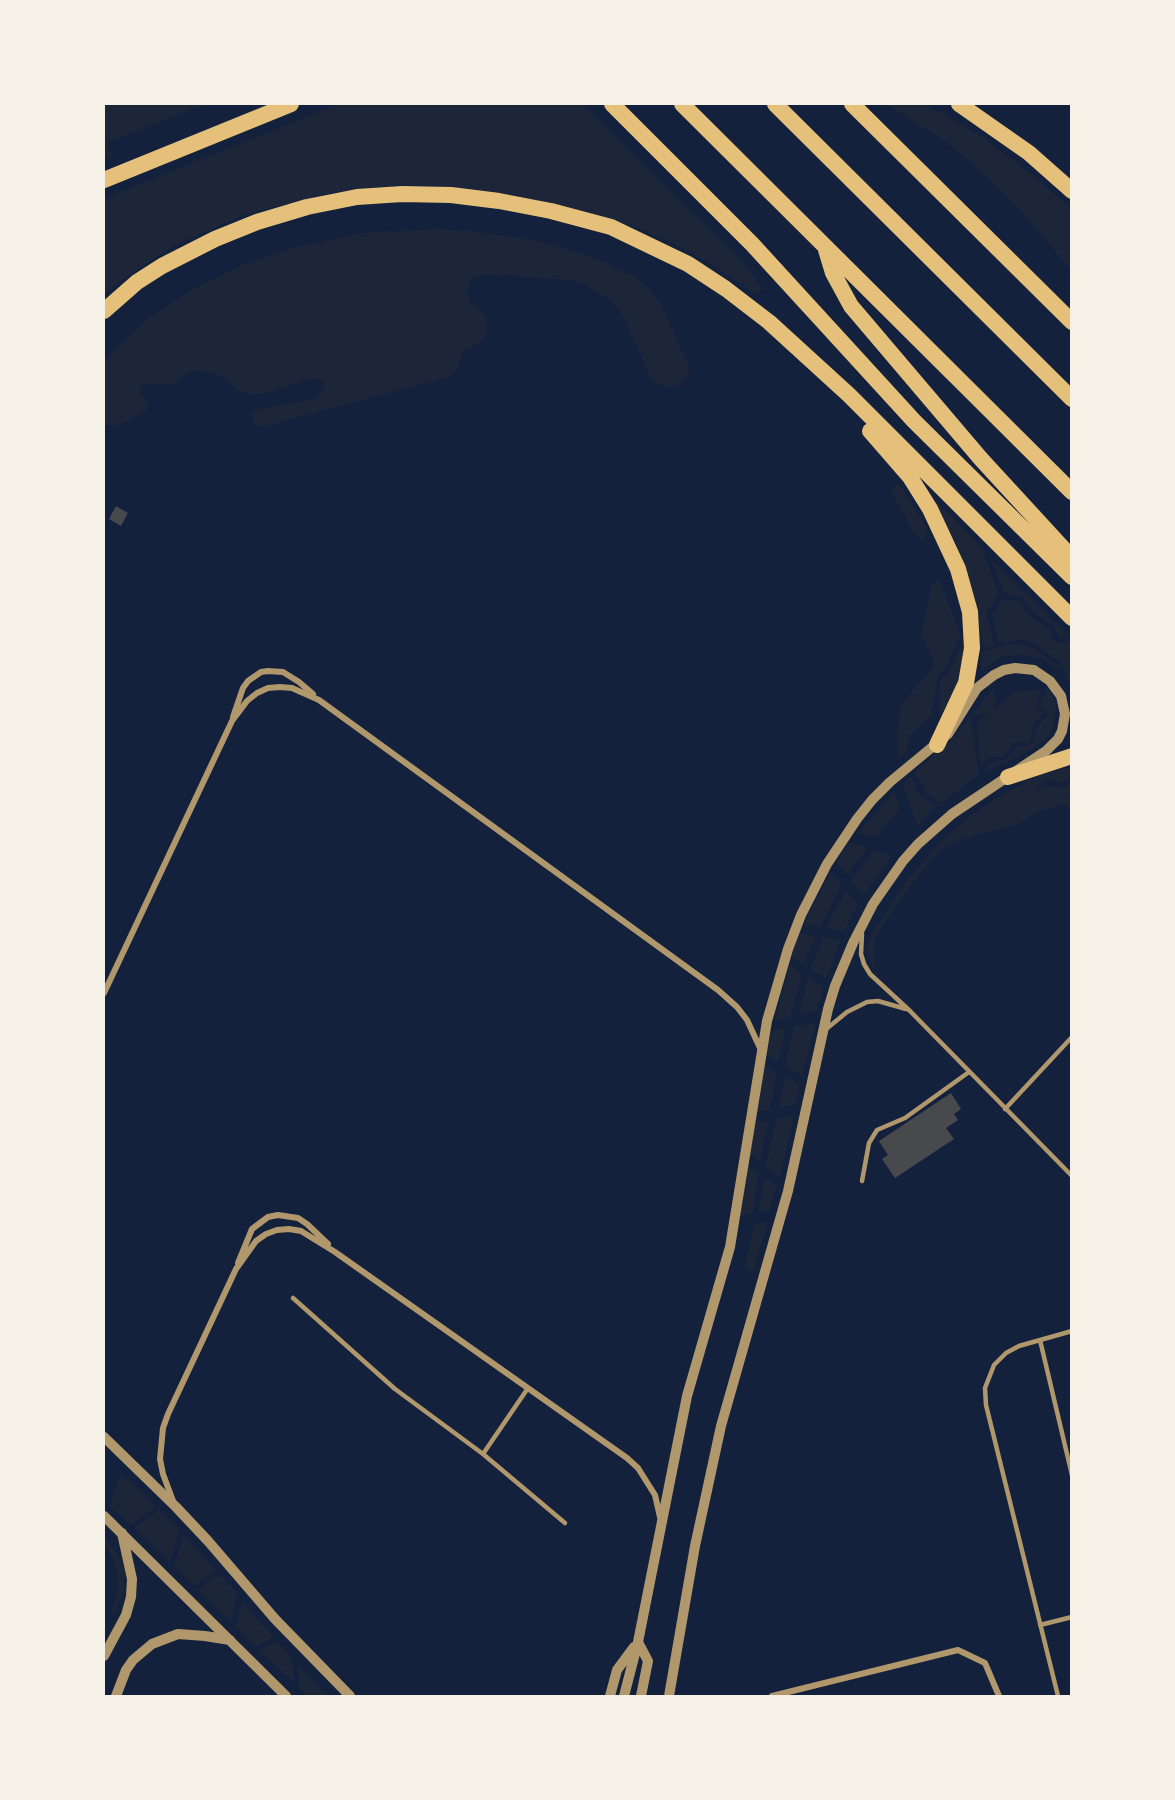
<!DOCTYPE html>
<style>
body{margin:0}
#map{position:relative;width:1175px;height:1800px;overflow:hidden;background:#14213d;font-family:"Noto Sans",sans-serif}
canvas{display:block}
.frame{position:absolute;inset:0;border:105px solid #f6f1e7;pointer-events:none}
</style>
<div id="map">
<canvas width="1175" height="1800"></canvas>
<div class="frame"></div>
</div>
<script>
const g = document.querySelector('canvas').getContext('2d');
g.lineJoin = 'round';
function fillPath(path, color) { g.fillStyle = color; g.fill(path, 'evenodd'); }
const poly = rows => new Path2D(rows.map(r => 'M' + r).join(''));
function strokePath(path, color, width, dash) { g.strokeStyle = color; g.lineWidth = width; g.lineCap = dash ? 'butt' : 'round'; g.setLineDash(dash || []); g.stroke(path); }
const green = poly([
 [104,104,207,104,106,143,112,156,104,160],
 [338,104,583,104,743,262,763,289,756,295,711,264,676,245,636,227,584,211,465,189,400,185,335,192,246,214,173,246,126,277,104,295,104,199],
 [886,104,926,104,986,140,1042,183,1068,206,1072,210,1071,270,1021,211,971,162,942,139],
 [431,229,465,230,534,240,593,257,634,276,649,288,659,301,690,368,688,375,680,384,668,388,652,382,624,317,609,299,584,284,570,280,486,274,474,277,470,281,467,292,470,302,484,314,487,320,487,333,478,344,463,351,457,371,449,377,262,427,253,422,252,414,254,410,317,398,324,390,323,382,320,380,312,378,264,394,252,395,237,390,224,378,215,373,197,370,188,372,174,385,145,384,141,386,140,393,149,405,146,411,120,425,109,426,104,423,104,360,147,319,191,290,242,265,299,246,362,233],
 [898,482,927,528,923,542,913,532,891,490],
 [933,497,982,548,999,594,986,613,995,646,984,648,974,596,965,567,956,543],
 [990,558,1070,637,1059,637,1054,626,1034,613,1022,597,1005,594],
 [939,580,961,636,950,657,948,667,941,671,938,677,931,716,909,736,906,753,898,759,898,728,901,704,934,667,934,661,921,635,931,585],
 [1003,600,1018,600,1031,617,1049,629,1055,643,1071,642,1071,687,1064,671,1063,665,1035,644,1021,640,998,643,992,614],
 [1008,644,1025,645,1032,647,1061,667,1061,670,1041,659,1021,654,1001,657,981,671,982,652],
 [962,645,962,658,957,683,952,695,939,717,940,678,947,676],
 [993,688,996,700,994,707,988,713,973,716,971,719,979,775,941,803,926,793,922,783,914,773,952,739],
 [1047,688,1055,700,1056,708,1053,727,1048,736,1033,749,985,772,988,763,1008,758,1018,746,1030,745,1033,743,1037,726,1048,716,1040,705],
 [1041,689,1036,708,1043,713,1033,726,1030,742,1015,742,1003,757,988,757,981,767,977,728,979,721,1013,693,1019,691],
 [1071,767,1071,776,1063,783,1049,779,1035,787,1036,790,1045,785,1062,788,1071,785,1071,809,1063,804,1038,812,1019,824,962,839,944,848,925,867,893,910,875,938,873,951,875,965,872,966,867,949,870,937,903,885,941,841,974,813,998,797,1037,776],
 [911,776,919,795,936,806,918,827,903,786],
 [894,791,900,808,876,837,858,833],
 [850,842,868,847,847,875,836,862],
 [875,850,892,855,863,896,851,881],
 [831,871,842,884,820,927,804,924],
 [846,890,858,904,844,931,826,928],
 [799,933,816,936,803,964,791,956],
 [824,937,840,940,826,979,810,969],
 [790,965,802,973,790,1017,775,1021],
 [808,976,824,987,817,1010,799,1015],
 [816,1023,802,1076,785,1066,794,1027],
 [786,1028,778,1062,766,1055,772,1031],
 [764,1064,777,1072,770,1110,755,1112],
 [785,1076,800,1085,795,1105,779,1108],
 [794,1116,780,1177,766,1167,776,1119],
 [768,1121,760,1162,750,1155,754,1123],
 [748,1166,759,1173,752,1213,741,1216],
 [765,1177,777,1185,769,1210,758,1212],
 [768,1221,752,1274,745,1266,755,1223],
 [121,1473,156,1506,131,1525,109,1506],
 [159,1510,179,1530,170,1562,134,1528],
 [183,1534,217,1571,194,1585,174,1566],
 [104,1537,118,1555,124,1572,124,1590,114,1614,111,1613,118,1592,118,1575,111,1553,104,1544],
 [219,1574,237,1593,231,1622,198,1589],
 [242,1602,273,1637,256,1647,236,1627],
 [277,1641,293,1660,294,1682,259,1650],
 [299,1666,328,1696,308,1696,299,1688]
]);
const building = poly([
 [116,506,128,513,121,526,109,519],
 [951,1093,961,1109,954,1114,958,1120,946,1128,954,1139,895,1178,882,1159,888,1155,879,1141]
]);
const service = poly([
 [862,934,861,954,864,964,870,974,910,1011,1072,1176],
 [825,1030,847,1012,867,1002,878,1001,906,1009],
 [1005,1109,1072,1037],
 [862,1181,869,1143,877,1130,905,1118,969,1072],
 [293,1298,395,1389,483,1454,565,1523],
 [1040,1340,1072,1475],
 [483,1454,528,1388],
 [1040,1625,1072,1617],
 [1058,1696,986,1405,985,1388,994,1365,1006,1353,1019,1346,1072,1331]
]);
const minor = poly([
 [233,717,243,688,248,681,261,672,268,671,283,672,299,682,313,694],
 [104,993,232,721,247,701,257,693,268,688,280,687,292,688,319,700,718,990,737,1007,747,1020,760,1048],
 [238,1263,252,1229,268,1217,278,1215,298,1218,307,1224,328,1244],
 [173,1501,163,1474,160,1459,163,1428,168,1414,236,1269,256,1241,266,1234,277,1230,289,1229,301,1231,335,1252,627,1458,638,1468,655,1495,660,1517],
 [772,1696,958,1650,985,1663,999,1696]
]);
const tertiary = poly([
 [104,1437,176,1507,208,1541,275,1619,350,1696],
 [104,1516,286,1696],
 [638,1642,648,1661,641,1696],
 [104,1656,126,1615,131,1597,132,1579,122,1533],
 [116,1696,126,1670,133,1660,152,1644,178,1634,205,1636,230,1640],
 [610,1696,617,1670,634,1647],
 [624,1696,638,1642,687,1396,730,1247,767,1021,788,949,801,915,827,864,857,819,872,800,890,782,948,734,977,688,994,675,1004,670,1015,668,1034,670,1050,681,1061,696,1065,714,1062,731,1058,739,1046,751,952,814,918,844,903,861,873,904,853,943,835,986,828,1009,788,1191,721,1426,695,1546,669,1696]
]);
const motorway = poly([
 [612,104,752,244,914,421,1072,577],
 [682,104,1072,492],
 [775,104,1072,399],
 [852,104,1072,322],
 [959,104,1029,153,1072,191],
 [104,180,291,104],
 [826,250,833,273,851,306,981,459,1072,558],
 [104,311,137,282,162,266,215,239,257,222,307,207,357,197,402,194,451,195,499,201,551,211,611,227,688,264,726,289,769,322,849,395,1072,618],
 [870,431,910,477,930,509,958,569,970,612,972,648,966,683,937,745],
 [1008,777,1072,756]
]);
fillPath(green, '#1d2539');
fillPath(building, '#48494c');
strokePath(service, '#b1986c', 4.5);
strokePath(minor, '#b1986c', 6);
strokePath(tertiary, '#b1986c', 10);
strokePath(motorway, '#e5c07b', 16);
</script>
